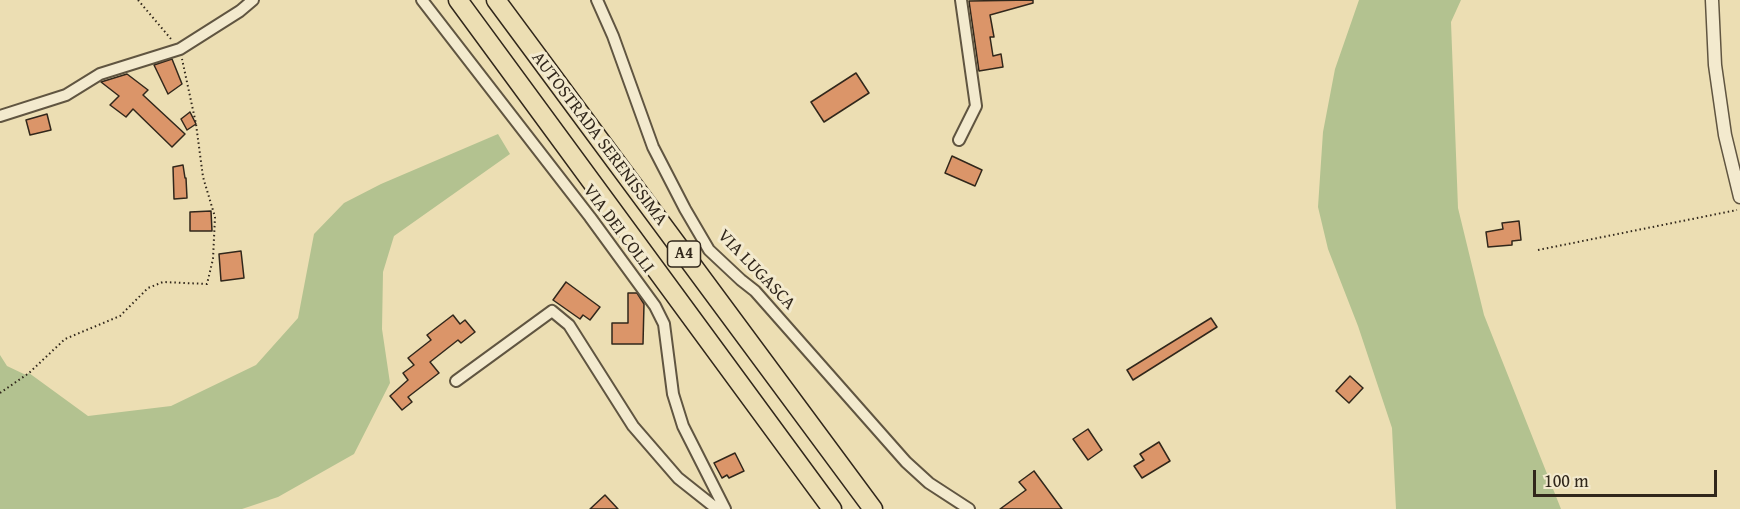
<!DOCTYPE html>
<style>
body{margin:0}
#map{position:relative;width:1740px;height:509px;overflow:hidden;background:#ecdeb3;font-family:"Gentium Book Plus",serif}
canvas{display:block}
.scale{position:absolute;left:1533px;top:470px;width:184px;height:27px;box-sizing:border-box;border:3px solid #31271b;border-top:0;padding-left:8px;font-size:18px;line-height:21px;white-space:nowrap;color:#31271b;-webkit-text-stroke:4px #f3eace;paint-order:stroke}
</style>
<div id="map">
<canvas width="1740" height="509"></canvas>
<div class="scale">100 m</div>
</div>
<script>
const g = document.querySelector('canvas').getContext('2d');
g.lineJoin = 'round';
function fillPath(path, color) { g.fillStyle = color; g.fill(path, 'evenodd'); }
const poly = rows => new Path2D(rows.map(r => 'M' + r).join(''));
function strokePath(path, color, width, dash) { g.strokeStyle = color; g.lineWidth = width; g.lineCap = dash ? 'butt' : 'round'; g.setLineDash(dash || []); g.stroke(path); }
function drawText(font, color, halo, rows, align = 'center') {
  g.font = font + ' "Gentium Book Plus",serif'; g.lineWidth = 6; g.setLineDash([]); g.textBaseline = 'middle'; g.strokeStyle = halo; g.fillStyle = color; for (const [text, x, y, turn = 0] of rows) {
    g.save(); g.translate(x, y); g.rotate((+turn || 0) * Math.PI / 180); g.textAlign = isNaN(turn) ? turn : align; if (halo) g.strokeText(text, 0, 0); g.fillText(text, 0, 0); g.restore();
  }
}
const green = poly([
 [1359,0,1461,0,1451,22,1458,208,1484,315,1561,509,1396,509,1392,428,1358,326,1328,249,1318,207,1323,132,1335,69],
 [498,134,510,154,394,236,383,272,382,329,390,383,354,454,278,497,242,509,0,509,0,355,7,366,26,375,29,373,88,416,171,406,256,365,298,318,314,234,344,203,381,184]
]);
const building = poly([
 [1033,0,1033,3,990,15,994,37,990,37,993,56,1001,54,1003,67,979,71,969,1,1033,0],
 [172,59,182,84,168,94,154,65,172,59],
 [856,73,869,93,824,122,811,102,856,73],
 [127,74,148,90,143,95,185,134,172,147,133,109,126,117,110,105,119,96,101,82,127,74],
 [190,112,196,124,187,130,181,119,190,112],
 [47,114,51,130,30,135,26,120,47,114],
 [952,156,982,170,975,186,945,173,952,156],
 [183,165,185,178,186,178,187,198,174,199,173,167,183,165],
 [211,211,212,231,190,231,190,212,211,211],
 [1519,221,1521,240,1512,241,1512,245,1488,247,1486,232,1503,229,1502,223,1519,221],
 [241,251,244,278,221,281,219,254,241,251],
 [566,282,600,307,590,320,583,315,580,319,553,300,566,282],
 [628,293,637,293,644,304,643,344,612,344,612,323,628,323,628,293],
 [453,315,460,324,465,320,475,332,461,343,458,340,430,362,439,373,408,397,412,402,402,410,390,396,408,380,403,373,414,365,408,358,431,340,427,335,453,315],
 [1211,318,1217,327,1133,380,1127,370,1211,318],
 [1350,376,1363,388,1349,403,1336,391,1350,376],
 [1088,429,1102,450,1088,460,1073,439,1088,429],
 [1159,442,1170,461,1142,478,1134,466,1144,460,1140,454,1159,442],
 [735,453,744,471,729,478,727,475,722,478,714,463,735,453],
 [1034,471,1062,509,1000,509,1026,490,1019,482,1034,471],
 [605,495,618,509,590,509,605,495]
]);
const path = poly([
 [138,0,171,39],
 [1538,250,1737,210],
 [0,393,29,373,65,339,120,316,148,288,163,282,207,284,213,259,215,217,203,177,196,124,182,59]
]);
const minor = poly([
 [422,0,590,217,655,306,664,324,673,394,683,426,725,509],
 [597,0,613,36,653,147,685,209,709,250,741,280,755,291,906,462,929,483,969,509],
 [0,116,66,95,100,74,180,49,240,11,253,0],
 [959,140,976,106,961,0],
 [456,381,552,311,569,325,633,426,678,478,717,509]
]);
const tertiary = poly([
 [1712,0,1715,65,1725,135,1740,197]
]);
const motorway = poly([
 [458,0,832,509],
 [496,0,873,509]
]);
const shields = [
 [684,254,33]
];
const shieldNames = [
 ["A4",684,254]
];
const streetNames = [
 ["AUTOSTRADA SERENISSIMA",599,139,53],
 ["VIA DEI COLLI",618,229,53],
 ["VIA LUGASCA",756,270,46]
];
fillPath(green, '#b3c290');
fillPath(building, '#db9569');
strokePath(building, '#31271b', 1.5);
strokePath(minor, '#605541', 14);
strokePath(tertiary, '#605541', 15);
strokePath(motorway, '#31271b', 21);
strokePath(path, '#31271b', 2, [1.5, 3]);
strokePath(minor, '#f3eace', 10);
strokePath(tertiary, '#f3eace', 12);
strokePath(motorway, '#ecdeb3', 18);
for (const [x, y, w] of shields) { const box = new Path2D(); box.roundRect(x - w / 2, y - 13, w, 26, 4.5); g.fillStyle = '#f3eace'; g.fill(box); strokePath(box, '#31271b', 1.5); }
drawText('bold 16px', '#31271b', null, shieldNames);
drawText('18px', '#31271b', '#f3eace', streetNames);
</script>
